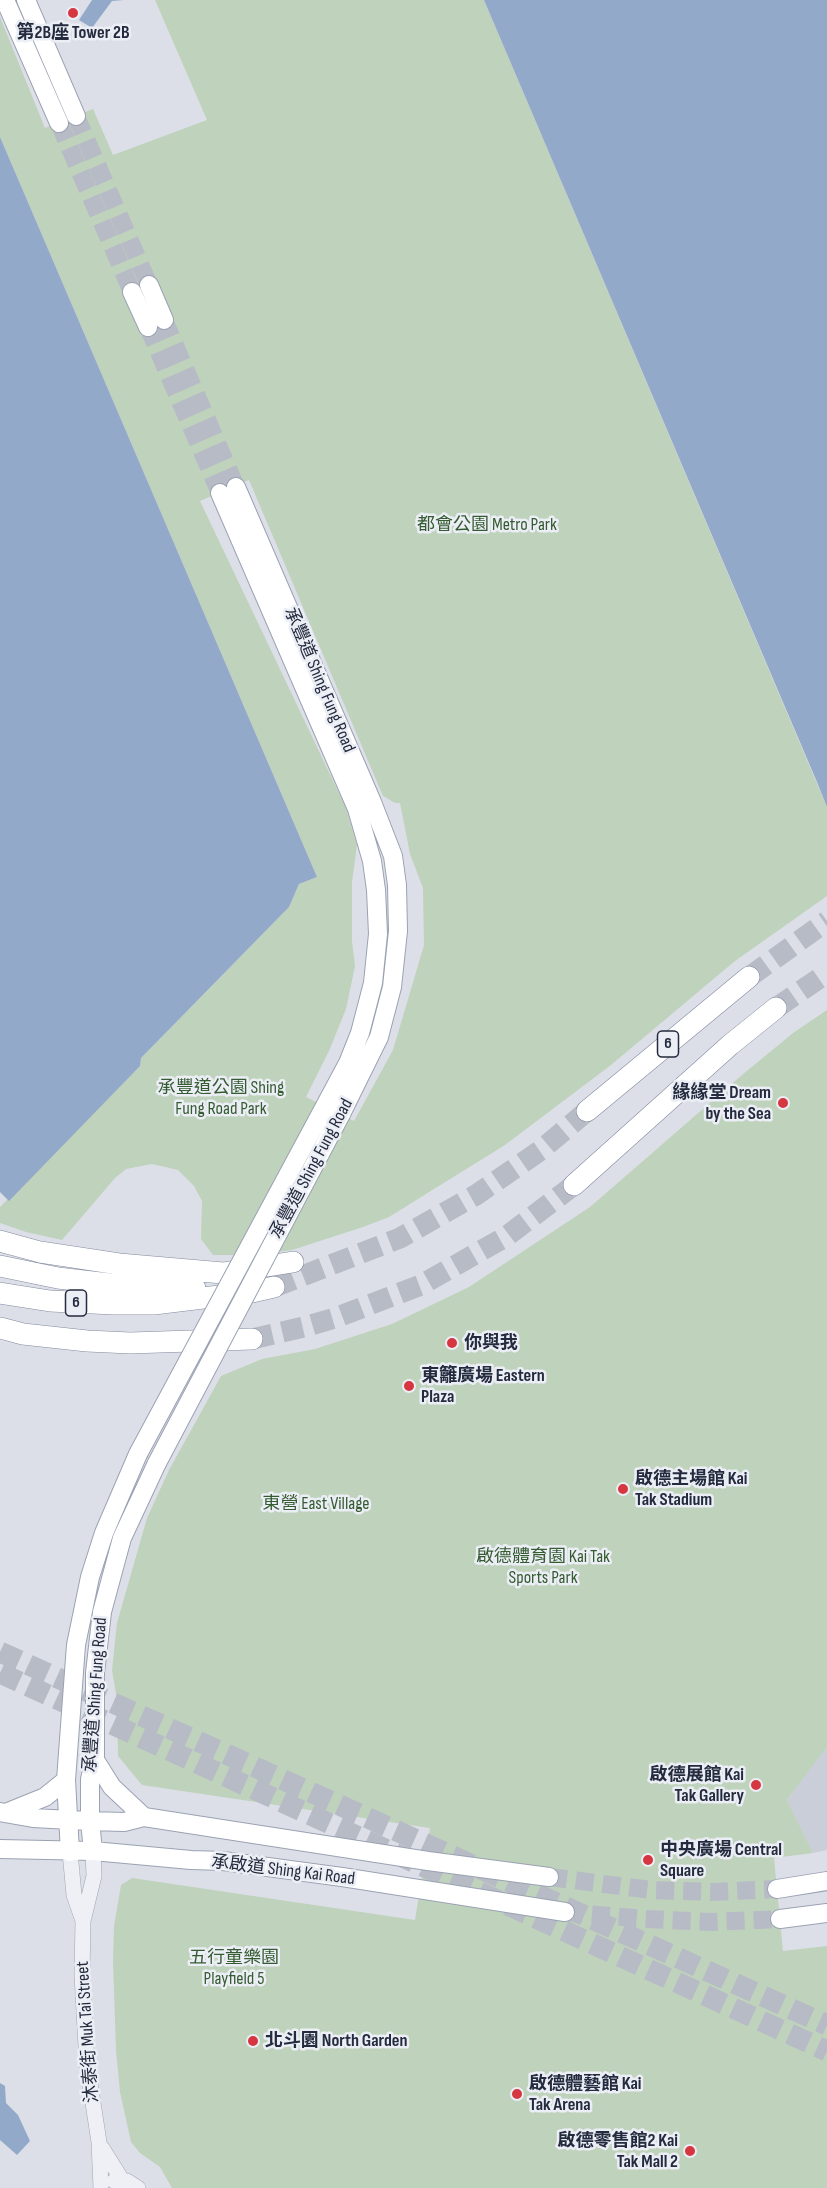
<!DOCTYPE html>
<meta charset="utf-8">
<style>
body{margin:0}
canvas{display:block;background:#dcdfe7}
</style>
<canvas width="827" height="2188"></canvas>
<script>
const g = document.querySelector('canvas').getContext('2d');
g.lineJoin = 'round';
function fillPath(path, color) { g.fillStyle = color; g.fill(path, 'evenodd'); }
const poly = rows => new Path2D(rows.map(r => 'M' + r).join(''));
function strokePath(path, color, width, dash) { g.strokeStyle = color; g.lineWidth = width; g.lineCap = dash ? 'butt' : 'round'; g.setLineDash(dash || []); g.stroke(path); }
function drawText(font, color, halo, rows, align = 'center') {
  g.font = font + ' "Sofia Sans Condensed","Noto Sans TC",sans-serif'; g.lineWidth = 5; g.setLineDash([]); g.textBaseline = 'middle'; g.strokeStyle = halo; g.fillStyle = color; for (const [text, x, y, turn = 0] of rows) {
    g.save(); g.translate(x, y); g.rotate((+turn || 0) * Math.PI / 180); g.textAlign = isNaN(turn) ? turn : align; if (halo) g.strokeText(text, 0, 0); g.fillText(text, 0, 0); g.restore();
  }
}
const built = poly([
 [827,1747,827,1850,813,1853,787,1800]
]);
const green = poly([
 [155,0,484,0,827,807,827,896,735,961,611,1065,505,1145,442,1184,389,1217,363,1227,292,1250,254,1255,213,1255,201,1239,202,1201,194,1186,178,1170,152,1164,126,1169,115,1178,62,1240,26,1232,0,1223,0,1207,140,1066,141,1058,289,907,299,884,317,877,0,137,0,17,45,128,93,109,113,155,207,120],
 [249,480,383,796,395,803,400,803,410,854,423,888,424,945,393,1050,354,1121,306,1097,329,1051,346,1009,355,966,352,941,352,882,357,845,346,808,200,501],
 [827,1010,827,1747,787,1800,813,1853,774,1858,783,1951,827,1946,827,2188,172,2188,160,2167,140,2153,131,2142,120,2092,116,2050,113,1961,114,1926,121,1885,132,1878,415,1920,430,1828,142,1785,118,1756,117,1700,112,1670,117,1623,147,1518,169,1470,221,1376,262,1359,315,1349,392,1324,469,1287,590,1207,742,1075,793,1033]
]);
const water = poly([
 [92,0,124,0,112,1,92,28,79,20],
 [484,0,827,0,827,807,817,782],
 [0,137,317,877,299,884,289,907,141,1058,140,1066,9,1201,0,1192],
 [0,2083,5,2086,6,2103,18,2115,30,2141,17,2155,0,2140]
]);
const majorTunnel = poly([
 [76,116,149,285],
 [59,123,132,292],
 [164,320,236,487],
 [148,327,220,493],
 [549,1877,651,1890,713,1892,777,1889],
 [565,1912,645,1919,711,1922,780,1919]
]);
const highwayTunnel = poly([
 [749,977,827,921],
 [776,1008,827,973],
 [274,1287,400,1238,476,1195,541,1150,587,1111],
 [252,1339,304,1327,335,1318,421,1285,507,1236,574,1185],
 [0,1652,827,2025],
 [0,1673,827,2051]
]);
const minor = poly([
 [93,1851,94,1876,83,1921,82,1975,87,2064,99,2142,101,2188],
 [70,1852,74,1895,83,1921],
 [102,2148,122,2180],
 [114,2181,127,2181,138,2188]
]);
const major = poly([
 [5,0,59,123],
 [26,0,76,116],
 [149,285,164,320],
 [132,292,148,327],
 [236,487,372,802,393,856,397,885,398,931,392,987,379,1037,341,1114],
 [220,493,357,809,372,861,376,890,378,934,373,983,360,1033,348,1063,325,1106],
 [95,1760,112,1787,144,1817],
 [0,1812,33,1818,90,1821,124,1822,144,1817,428,1861,549,1877],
 [8,1812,45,1797,66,1780],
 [0,1849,93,1851,191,1860,223,1861,342,1877,565,1912],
 [93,1851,90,1821,90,1779,95,1760,95,1673,102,1612,122,1538,157,1463],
 [70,1852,66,1780,76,1645,90,1577,104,1533,138,1454],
 [777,1889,827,1881],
 [780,1919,827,1913]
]);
const highway = poly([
 [587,1111,749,977],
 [574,1185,730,1045,776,1008],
 [0,1241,40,1252,119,1264,223,1273,293,1262],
 [0,1266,58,1278,109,1284,195,1288],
 [0,1293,50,1301,114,1304,154,1304,252,1292,274,1287],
 [0,1328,23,1334,87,1341,130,1343,252,1339]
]);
const majorBridge = poly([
 [138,1454,325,1106],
 [157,1463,341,1114]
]);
const markers = [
 [73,13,6,"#d6363f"],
 [783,1103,6,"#d6363f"],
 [452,1343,6,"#d6363f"],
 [409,1386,6,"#d6363f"],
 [623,1489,6,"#d6363f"],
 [756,1785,6,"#d6363f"],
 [648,1860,6,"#d6363f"],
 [253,2041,6,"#d6363f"],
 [517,2094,6,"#d6363f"],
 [690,2151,6,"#d6363f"]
];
const shields = [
 [668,1044,21],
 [76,1303,21]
];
const shieldNames = [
 ["6",668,1044],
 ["6",76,1303]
];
const poiNames = [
 ["第2B座 Tower 2B",73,33,"center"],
 ["緣緣堂 Dream",771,1093,"right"],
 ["by the Sea",771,1114,"right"],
 ["你與我",464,1343],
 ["東籬廣場 Eastern",421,1376],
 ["Plaza",421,1397],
 ["啟德主場館 Kai",635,1479],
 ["Tak Stadium",635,1500],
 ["啟德展館 Kai",744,1775,"right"],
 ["Tak Gallery",744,1796,"right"],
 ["中央廣場 Central",660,1850],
 ["Square",660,1871],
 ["北斗園 North Garden",265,2041],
 ["啟德體藝館 Kai",529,2084],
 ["Tak Arena",529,2105],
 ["啟德零售館2 Kai",678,2141,"right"],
 ["Tak Mall 2",678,2162,"right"]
];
const parkNames = [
 ["都會公園 Metro Park",487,525],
 ["承豐道公園 Shing",221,1088],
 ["Fung Road Park",221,1109],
 ["東營 East Village",316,1504],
 ["啟德體育園 Kai Tak",543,1557],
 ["Sports Park",543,1578],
 ["五行童樂園",234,1958],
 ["Playfield 5",234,1979]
];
const streetNames = [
 ["承豐道 Shing Fung Road",319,680,67],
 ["承豐道 Shing Fung Road",312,1169,-62],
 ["承豐道 Shing Fung Road",96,1695,-86],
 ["承啟道 Shing Kai Road",283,1871,7],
 ["沐泰街 Muk Tai Street",88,2032,-94]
];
fillPath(built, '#c9ced9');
fillPath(green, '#bfd2bc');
fillPath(water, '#93a9ca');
strokePath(majorTunnel, '#b7bbc5', 18, [18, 9]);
strokePath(highwayTunnel, '#b7bbc5', 21, [21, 10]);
strokePath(minor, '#a1a5b1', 16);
strokePath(major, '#9aa2b3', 20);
strokePath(highway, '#828a9f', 22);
strokePath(minor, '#eef0f5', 15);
strokePath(major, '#fff', 18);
strokePath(highway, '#fff', 21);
strokePath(majorBridge, '#9aa2b3', 20, []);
strokePath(majorBridge, '#fff', 18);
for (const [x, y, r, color] of markers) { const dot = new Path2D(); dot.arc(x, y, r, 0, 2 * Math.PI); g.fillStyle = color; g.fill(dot); strokePath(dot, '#ebeef5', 2); }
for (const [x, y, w] of shields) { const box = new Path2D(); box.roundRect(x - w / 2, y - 13, w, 26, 4.5); g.fillStyle = '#ebeef5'; g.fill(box); strokePath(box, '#252b3e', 1.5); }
drawText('bold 16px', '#252b3e', null, shieldNames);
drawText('bold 18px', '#252b3e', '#ebeef5', poiNames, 'left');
drawText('18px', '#355b31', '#ebeef5', parkNames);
drawText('18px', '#252b3e', '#ebeef5', streetNames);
</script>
